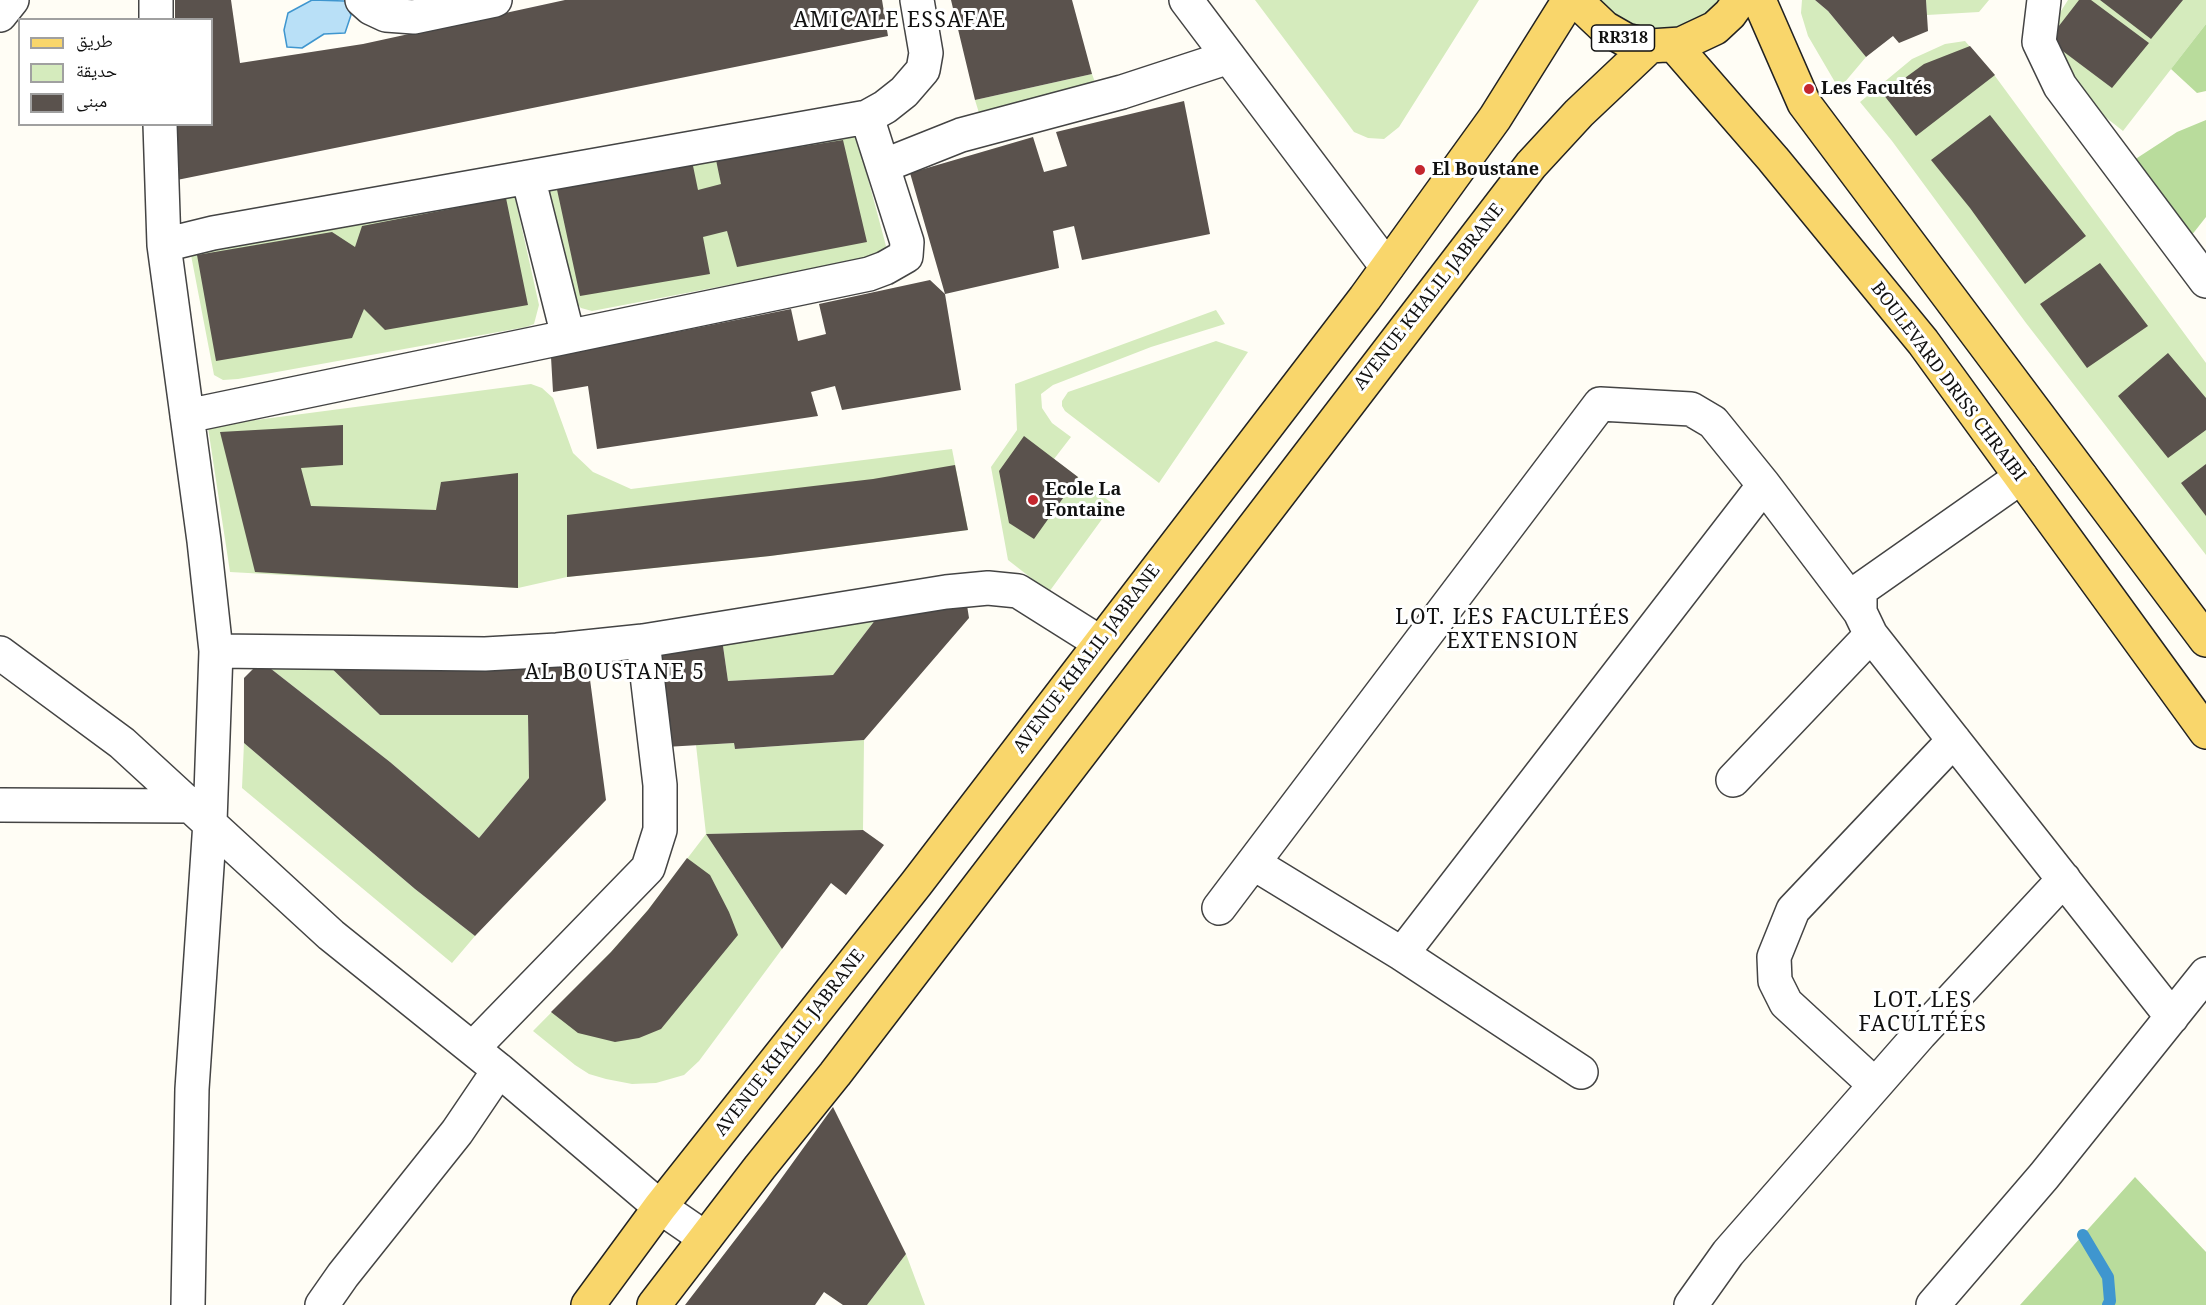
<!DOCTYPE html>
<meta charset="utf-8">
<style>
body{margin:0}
#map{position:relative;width:2206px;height:1305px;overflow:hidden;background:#fffdf5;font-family:"Noto Serif","Noto Naskh Arabic",serif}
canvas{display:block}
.legend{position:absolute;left:18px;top:18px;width:195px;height:108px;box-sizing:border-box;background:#fff;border:2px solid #a0a0a0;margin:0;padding:8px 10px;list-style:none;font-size:18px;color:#111}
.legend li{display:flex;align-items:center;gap:12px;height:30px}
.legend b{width:30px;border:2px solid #a0a0a0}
</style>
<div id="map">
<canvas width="2206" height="1305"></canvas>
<ul class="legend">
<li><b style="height:8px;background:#f9d66b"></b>طريق</li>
<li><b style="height:16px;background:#d5ebbd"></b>حديقة</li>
<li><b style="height:16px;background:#5a524d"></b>مبنى</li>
</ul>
</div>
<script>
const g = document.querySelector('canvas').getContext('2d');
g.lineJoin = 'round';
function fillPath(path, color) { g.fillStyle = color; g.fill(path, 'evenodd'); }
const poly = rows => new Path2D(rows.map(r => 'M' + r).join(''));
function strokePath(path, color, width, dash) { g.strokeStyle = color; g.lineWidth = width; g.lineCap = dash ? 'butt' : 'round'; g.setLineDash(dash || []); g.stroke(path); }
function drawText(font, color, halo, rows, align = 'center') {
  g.font = font + ' "Noto Serif",serif'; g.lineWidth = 6; g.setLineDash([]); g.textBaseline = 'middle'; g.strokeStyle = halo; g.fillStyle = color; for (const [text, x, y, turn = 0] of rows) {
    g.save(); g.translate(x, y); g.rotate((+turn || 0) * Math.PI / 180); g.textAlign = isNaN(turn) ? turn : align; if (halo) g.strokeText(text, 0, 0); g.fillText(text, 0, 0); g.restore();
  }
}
const green = poly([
 [1255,0,1479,0,1399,127,1384,139,1368,138,1354,132],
 [1594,0,1724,0,1720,7,1675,33,1623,26],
 [1802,0,1815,0,1828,11,1866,57,1839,89,1808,36,1801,13],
 [1926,0,1989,0,1979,12,1927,15],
 [2068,0,2206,0,2206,24,2123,131,2085,101,2065,78,2052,25],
 [1965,41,1995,76,2206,363,2206,555,2026,323,1892,141,1860,102,1912,59,1945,44],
 [1092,74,1096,85,979,113,975,100],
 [855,130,886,246,883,253,875,257,592,311,581,308,573,300,546,181],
 [514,193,539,305,534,324,526,327,238,379,223,380,214,375,191,255,194,247],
 [1216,310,1225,324,1151,347,1053,385,1041,394,1042,408,1052,423,1071,437,1054,459,1113,504,1049,592,1008,560,991,467,1017,430,1015,384],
 [1216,341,1248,352,1159,483,1065,411,1062,406,1062,401,1068,392],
 [531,384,542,388,553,398,573,453,593,472,631,489,952,449,968,530,770,556,567,577,518,588,230,572,207,421,256,420],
 [879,615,833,675,728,681,722,639],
 [261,661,325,662,380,715,528,715,529,778,479,838,390,762],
 [864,740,863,830,706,834,782,949,699,1061,684,1075,656,1083,632,1084,606,1079,589,1074,575,1065,533,1031,611,952,648,910,706,834,696,745,734,743,735,749],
 [244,743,415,889,475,936,452,963,242,788],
 [906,1254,925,1305,867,1305]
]);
const forest = poly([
 [2206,24,2206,91,2197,93,2171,69],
 [2206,120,2206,217,2191,236,2134,160,2177,132],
 [2135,1177,2206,1252,2206,1305,2020,1305]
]);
const water = poly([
 [312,0,345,1,351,15,345,33,324,34,302,48,287,47,284,30,288,13,312,0]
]);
const stream = poly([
 [2083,1235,2108,1277,2110,1301,2108,1305]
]);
const building = poly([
 [175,0,231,0,240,63,363,44,565,0,882,0,888,36,172,181,173,124,212,124,212,20,175,20],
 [951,0,1072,0,1092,74,975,100],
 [1815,0,1926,0,1928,31,1899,43,1893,36,1866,57,1828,11],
 [2079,0,2091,0,2149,43,2112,88,2048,40],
 [2100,0,2183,0,2151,39],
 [1970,46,1995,75,1916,136,1883,94,1924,64],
 [1184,101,1210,234,1082,260,1074,226,1053,231,1059,268,945,294,910,173,1033,137,1044,172,1067,166,1056,132],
 [1990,115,2086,236,2025,284,1970,208,1931,160],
 [843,140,867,242,737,267,727,231,703,237,710,274,580,296,556,185,692,161,698,190,721,184,716,160],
 [506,198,528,305,385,330,364,309,352,338,216,361,197,255,332,232,355,247,362,226],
 [2100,263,2148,326,2087,368,2040,304],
 [930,280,945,294,961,390,842,410,835,386,811,392,818,416,597,449,588,386,553,392,551,357,791,309,798,341,826,334,819,304],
 [2168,353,2206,398,2206,430,2168,458,2118,396],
 [343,425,343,465,301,468,311,506,436,510,441,482,518,473,518,588,255,572,220,432],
 [1024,436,1078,477,1034,539,1009,523,999,471],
 [2206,464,2206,516,2181,483],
 [955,465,968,530,770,556,567,577,567,515,873,479],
 [966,599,969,618,864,740,735,749,734,743,665,747,654,649,722,639,728,681,833,675,879,615],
 [587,657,606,800,475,936,415,889,244,743,244,678,261,661,390,762,479,838,529,778,528,715,380,715,325,662],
 [863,830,884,845,846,895,831,883,782,949,706,834],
 [687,858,710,875,729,912,738,935,661,1029,639,1038,615,1042,578,1033,551,1012,611,952,648,910],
 [833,1107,906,1254,867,1305,843,1305,824,1292,815,1305,685,1305,765,1201]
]);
const minor = poly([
 [156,0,156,20],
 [362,0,371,8,386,15,414,17,495,0],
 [1186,0,1387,267],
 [2044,0,2039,42,2060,86,2206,281],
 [0,15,12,0],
 [160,124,164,245,213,233,867,117,885,107,904,92,923,70,926,53,917,0],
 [883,166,961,135,1122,92,1229,57],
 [528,177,568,336],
 [164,245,204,541,216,651],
 [187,416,869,274,885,268,906,256,907,242,867,117],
 [2021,477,1860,590,1860,612,1871,635,2172,1017],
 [0,653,122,743,331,935,499,1070,660,1207,705,1238],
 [1733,780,1871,635],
 [0,805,192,806],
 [1253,863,1402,954,1581,1072],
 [1219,908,1600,404,1691,409,1713,422,1764,485,1860,612],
 [1402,954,1764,485],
 [473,1048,648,868,660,830,660,785,643,641],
 [1875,1085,1786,1003,1775,981,1774,957,1793,910,1954,740],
 [188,1305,192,1089,210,822,216,651,485,654,557,650,643,641,946,592,988,588,1018,591,1099,642],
 [322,1305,343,1275,457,1132,499,1070],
 [1691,1305,1728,1253,1920,1034,2064,879],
 [1933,1305,2044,1176,2206,974]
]);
const major = poly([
 [1580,0,1587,11,1605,28,1626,40,1650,46,1681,44,1715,28,1730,14,1740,0],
 [1759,0,1804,103,2206,640],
 [1674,45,1773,159,1923,342,2206,732],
 [588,1305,660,1207,916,884,1365,298,1495,118,1569,0],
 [654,1305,760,1167,835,1074,1531,165,1579,113,1650,46]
]);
const markers = [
 [1809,89,6,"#c4262e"],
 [1420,170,6,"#c4262e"],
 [1033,500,6,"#c4262e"]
];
const shields = [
 [1623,38,63]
];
const shieldNames = [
 ["RR318",1623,38]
];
const poiNames = [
 ["Les Facultés",1821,89],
 ["El Boustane",1432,170],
 ["Ecole La",1045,490],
 ["Fontaine",1045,511]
];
const streetNames = [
 ["AVENUE KHALIL JABRANE",1429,297,-52],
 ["BOULEVARD DRISS CHRAIBI",1948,382,53],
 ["AVENUE KHALIL JABRANE",1087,659,-53],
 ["AVENUE KHALIL JABRANE",790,1043,-52]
];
const quarterNames = [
 ["AMICALE ESSAFAE",900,21],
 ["LOT. LES FACULTÉES",1513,618],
 ["EXTENSION",1513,642],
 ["AL BOUSTANE 5",615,673],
 ["LOT. LES",1923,1001],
 ["FACULTÉES",1923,1025]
];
fillPath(green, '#d5ebbd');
fillPath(forest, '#b9dc9c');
fillPath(water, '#b9e0f7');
strokePath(water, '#3f96cf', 1.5);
strokePath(stream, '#3f96cf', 12);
fillPath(building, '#5a524d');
strokePath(minor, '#444', 36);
strokePath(major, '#222', 36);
strokePath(minor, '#fff', 33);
strokePath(major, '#f9d66b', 33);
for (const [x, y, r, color] of markers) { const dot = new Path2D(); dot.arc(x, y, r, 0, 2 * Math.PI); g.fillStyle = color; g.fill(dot); strokePath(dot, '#fff', 2); }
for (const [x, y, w] of shields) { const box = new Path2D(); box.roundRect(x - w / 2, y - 13, w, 26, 4.5); g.fillStyle = '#fff'; g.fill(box); strokePath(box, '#111', 1.5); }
drawText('bold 16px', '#111', null, shieldNames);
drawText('bold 18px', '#111', '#fff', poiNames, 'left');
drawText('18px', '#111', '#fff', streetNames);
g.letterSpacing = '1.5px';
drawText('21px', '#111', '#fff', quarterNames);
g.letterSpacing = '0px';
</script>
